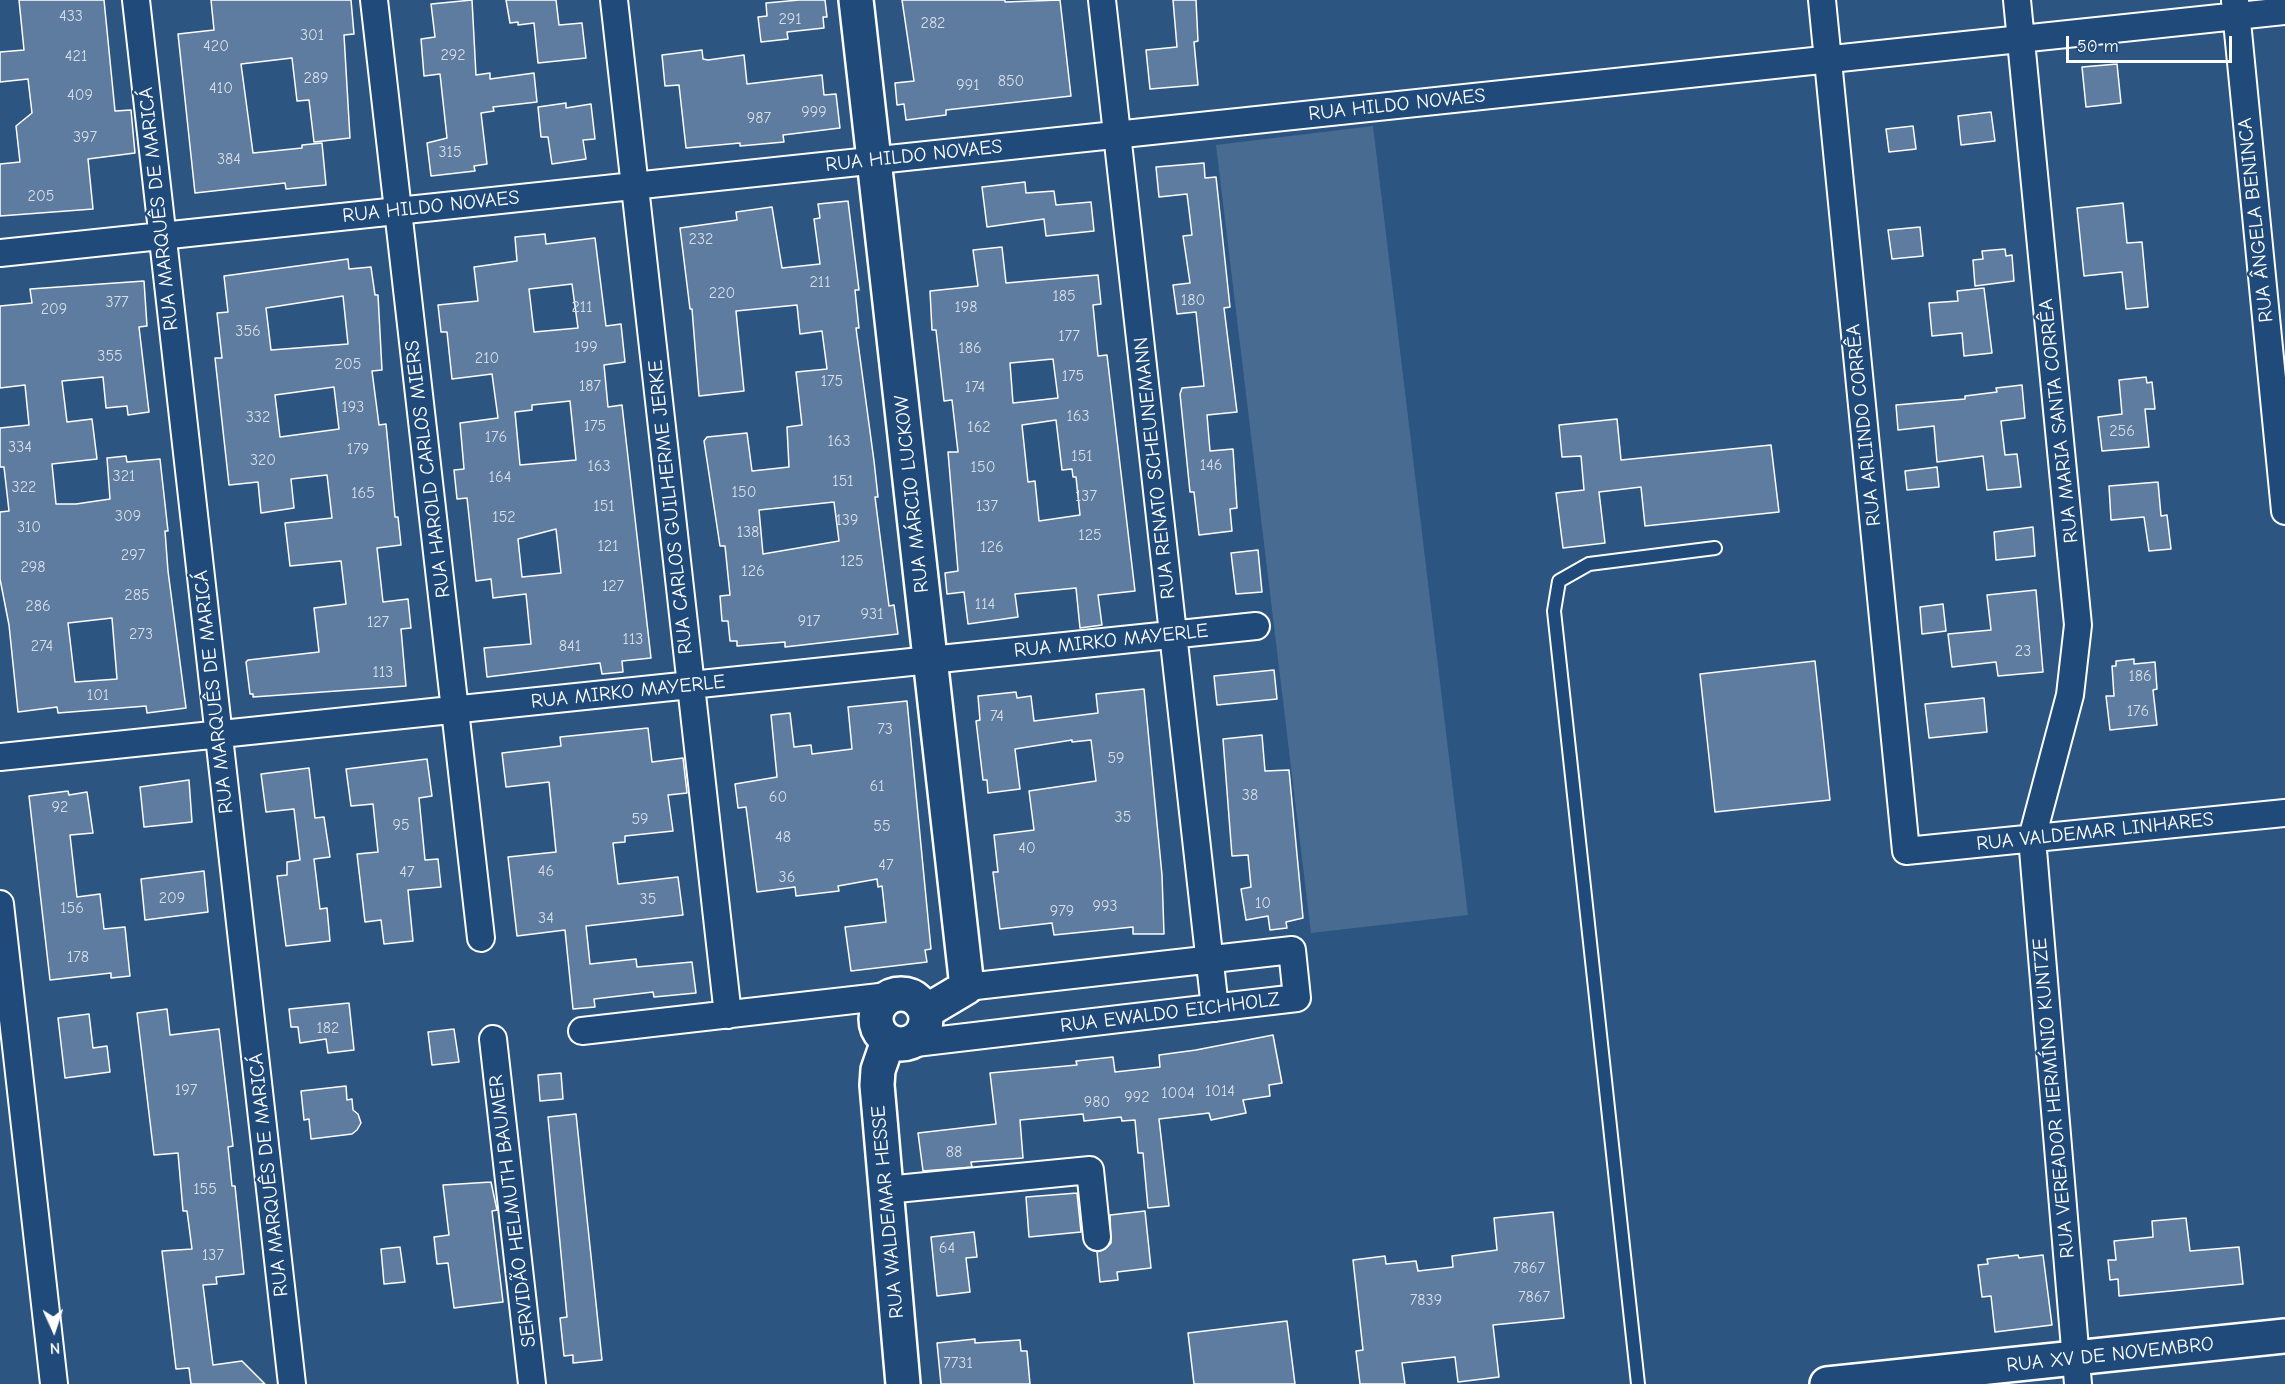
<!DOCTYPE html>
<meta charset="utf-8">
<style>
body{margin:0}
#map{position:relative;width:2285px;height:1384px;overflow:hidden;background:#2c5582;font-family:"Comic Neue",sans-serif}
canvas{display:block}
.north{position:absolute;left:24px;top:1300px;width:60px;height:60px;-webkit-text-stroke:4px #1f4a7a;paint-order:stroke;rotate:177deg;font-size:16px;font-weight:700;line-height:24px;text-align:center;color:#fff}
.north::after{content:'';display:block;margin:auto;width:21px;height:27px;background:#fff;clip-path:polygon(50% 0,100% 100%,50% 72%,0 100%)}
.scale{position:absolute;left:2066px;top:36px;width:166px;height:27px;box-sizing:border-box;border:3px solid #fff;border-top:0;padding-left:8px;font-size:18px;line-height:21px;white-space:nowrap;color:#fff;-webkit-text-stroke:4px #1f4a7a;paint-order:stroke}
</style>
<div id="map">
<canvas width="2285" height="1384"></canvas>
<div class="north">N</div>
<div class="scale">50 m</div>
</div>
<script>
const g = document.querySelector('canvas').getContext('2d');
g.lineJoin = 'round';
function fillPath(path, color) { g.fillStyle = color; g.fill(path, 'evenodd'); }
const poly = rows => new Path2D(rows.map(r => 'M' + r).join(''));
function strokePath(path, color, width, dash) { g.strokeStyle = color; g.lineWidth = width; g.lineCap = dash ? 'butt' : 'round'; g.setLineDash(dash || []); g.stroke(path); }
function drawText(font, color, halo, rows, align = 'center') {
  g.font = font + ' "Comic Neue",sans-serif'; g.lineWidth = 5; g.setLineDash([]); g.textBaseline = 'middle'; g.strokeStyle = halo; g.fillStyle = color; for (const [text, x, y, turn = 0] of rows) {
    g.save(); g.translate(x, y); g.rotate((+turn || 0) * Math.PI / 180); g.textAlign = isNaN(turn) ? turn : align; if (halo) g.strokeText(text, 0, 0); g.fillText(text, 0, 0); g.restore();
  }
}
const green = poly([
 [1373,126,1468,915,1311,933,1216,145]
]);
const building = poly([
 [19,0,104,0,115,111,131,110,135,153,88,159,93,209,0,216,0,164,20,162,16,126,32,113,28,79,0,82,0,52,24,50,19,0],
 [211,0,351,0,354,34,344,35,350,138,314,142,309,100,297,101,292,58,241,64,253,153,302,148,302,145,322,143,326,185,286,189,285,183,195,193,178,34,214,30,211,0],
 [472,0,476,75,490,73,490,79,534,73,537,102,493,107,494,111,481,113,487,164,474,166,475,171,431,176,427,143,447,138,440,74,424,76,421,39,435,37,431,4,472,0],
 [506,0,556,0,559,25,582,23,586,58,538,63,534,23,518,25,518,22,510,23,506,0],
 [799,0,825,0,827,17,823,17,824,28,787,32,788,39,761,42,758,17,767,16,766,3,799,0],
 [902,0,1005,0,1005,2,1060,0,1071,96,946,110,946,115,906,120,904,104,897,105,895,83,914,81,902,0],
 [1173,0,1196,0,1198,41,1194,42,1198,85,1150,89,1146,50,1177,47,1173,0],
 [702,50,703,59,708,60,744,55,747,84,822,75,824,95,836,94,840,128,783,135,784,142,740,146,740,143,686,148,679,85,665,86,662,55,702,50],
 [2117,64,2121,103,2086,107,2082,67,2117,64],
 [566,103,566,108,591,104,595,139,583,140,586,159,552,164,548,137,541,137,538,107,566,103],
 [1991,112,1995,141,1961,145,1958,116,1991,112],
 [1913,126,1916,149,1889,152,1886,129,1913,126],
 [1204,163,1205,178,1216,177,1230,307,1224,308,1237,412,1207,415,1210,451,1233,449,1237,508,1230,509,1232,531,1199,535,1194,492,1190,492,1180,394,1182,388,1204,386,1196,312,1177,314,1173,285,1190,283,1183,236,1192,235,1190,218,1187,194,1159,197,1156,167,1204,163],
 [1025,182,1026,193,1054,191,1056,205,1091,202,1094,231,1046,236,1044,219,987,227,982,187,1025,182],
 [848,201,859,290,855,290,859,328,856,328,874,461,878,497,875,497,889,606,894,605,898,634,785,647,785,642,737,646,737,641,730,641,728,621,722,621,720,596,730,595,725,546,720,546,704,441,707,437,747,433,752,471,789,467,787,427,802,425,796,372,827,369,822,331,800,334,797,305,736,311,744,391,699,396,692,309,690,309,680,228,737,220,736,212,772,207,782,268,820,264,814,219,820,218,818,204,848,201],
 [834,502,839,541,763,554,759,510,834,502],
 [2123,203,2127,243,2142,242,2148,307,2126,309,2122,272,2084,276,2077,208,2123,203],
 [1920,227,1923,256,1892,259,1888,230,1920,227],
 [545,234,546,244,595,238,606,326,621,324,625,362,604,365,608,407,622,405,651,658,622,661,623,672,602,674,600,663,487,677,484,648,531,644,526,594,493,598,491,579,476,581,467,498,457,499,454,470,464,469,460,423,498,418,492,374,452,379,447,332,441,332,438,305,478,301,474,267,517,261,515,237,545,234],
 [572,284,578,328,534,332,529,289,572,284],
 [570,401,576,460,520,465,515,412,532,410,532,405,570,401],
 [556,529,561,573,522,577,518,539,556,529],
 [1002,247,1006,283,1098,275,1101,304,1093,305,1098,356,1107,355,1135,591,1098,595,1102,625,1080,628,1076,588,1015,594,1018,617,968,624,964,592,947,594,945,573,958,571,948,452,958,452,952,400,944,401,936,330,932,330,930,291,978,286,973,250,1002,247],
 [1053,359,1058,398,1013,403,1010,363,1053,359],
 [1056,420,1062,470,1072,469,1073,477,1076,477,1080,515,1039,521,1035,481,1028,482,1022,425,1056,420],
 [2005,249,2006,256,2012,255,2014,281,1975,286,1973,260,1983,259,1982,251,2005,249],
 [348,259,349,269,371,267,375,295,378,295,382,370,372,371,379,425,386,424,395,517,398,517,401,545,377,548,383,602,408,599,411,628,401,629,406,686,253,697,253,694,250,694,246,662,248,660,319,652,314,608,346,604,341,561,290,566,285,523,332,518,327,475,291,479,294,508,261,513,258,482,229,485,215,358,222,358,217,313,228,312,224,276,348,259],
 [343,296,348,344,271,350,266,308,343,296],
 [334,387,339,429,280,437,275,395,334,387],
 [144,281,147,326,139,327,149,412,128,415,127,406,106,408,103,377,62,381,67,422,92,419,97,459,52,464,56,504,76,504,110,499,107,458,126,456,127,462,160,459,168,531,165,531,168,571,186,708,147,713,146,706,58,713,57,707,18,712,9,625,0,579,0,512,9,511,4,467,0,467,0,428,29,425,25,385,0,388,0,306,32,303,30,289,144,281],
 [112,618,117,679,75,682,68,623,112,618],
 [1984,288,1992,353,1964,356,1962,333,1932,336,1929,303,1958,301,1957,291,1984,288],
 [2146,377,2147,383,2152,382,2155,409,2145,409,2149,447,2102,451,2098,417,2122,414,2119,380,2146,377],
 [2022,385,2025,418,2001,421,2005,455,2017,454,2021,487,1987,490,1983,456,1937,462,1934,426,1898,430,1896,405,1965,399,1965,396,1997,392,1996,388,2022,385],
 [1617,419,1621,460,1771,445,1779,512,1645,526,1641,487,1599,492,1605,543,1563,548,1556,493,1584,490,1581,456,1562,457,1559,425,1617,419],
 [1937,467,1939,487,1907,490,1905,471,1937,467],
 [2158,482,2161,516,2167,515,2171,549,2149,551,2144,517,2111,520,2109,486,2158,482],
 [2033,527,2035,556,1996,560,1994,532,2033,527],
 [1258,550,1262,592,1236,594,1231,553,1258,550],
 [2036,590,2043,672,1998,676,1996,662,1952,667,1948,634,1991,630,1987,595,2036,590],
 [1943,604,1946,631,1922,634,1920,607,1943,604],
 [2134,659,2134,664,2155,662,2157,689,2153,690,2157,725,2110,730,2106,696,2114,696,2112,666,2116,666,2116,661,2134,659],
 [1815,661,1830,800,1715,812,1700,674,1815,661],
 [1274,670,1277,699,1217,705,1214,676,1274,670],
 [1144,689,1162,875,1164,934,1133,934,1133,927,1054,935,1052,923,1000,929,993,872,998,872,994,835,1034,830,1029,791,1096,781,1091,740,1072,742,1072,740,1015,749,1020,789,988,793,987,780,983,780,976,721,980,720,978,696,1016,692,1017,698,1031,696,1034,721,1098,713,1096,694,1144,689],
 [1984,698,1987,732,1929,738,1925,704,1984,698],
 [907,701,931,949,925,950,927,962,851,971,845,927,886,922,882,886,878,887,877,879,838,886,839,891,796,896,795,887,757,892,746,807,738,808,735,784,777,777,771,715,790,713,794,747,811,745,812,754,852,749,848,707,907,701],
 [648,728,652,762,683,758,687,793,668,795,673,831,625,836,625,842,613,843,618,884,678,877,683,915,586,926,590,964,636,959,637,967,692,962,696,993,654,997,653,992,594,999,595,1007,573,1009,565,930,517,936,508,857,556,852,549,782,506,787,502,753,561,746,560,737,648,728],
 [1262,735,1265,771,1289,770,1303,918,1286,922,1287,928,1270,930,1268,916,1246,920,1241,889,1251,887,1248,855,1232,856,1223,739,1262,735],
 [427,759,432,796,419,798,425,860,438,859,441,887,408,890,413,941,384,944,381,920,365,922,357,854,378,852,373,804,351,806,346,769,427,759],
 [309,768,315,818,324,817,330,857,314,859,320,909,327,908,330,941,286,946,277,876,287,875,287,862,300,860,294,809,266,812,261,774,309,768],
 [189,780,192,822,144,827,140,787,189,780],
 [68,791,69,795,87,792,93,833,70,835,77,897,100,894,104,929,125,927,130,976,111,978,111,973,50,980,29,796,68,791],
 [204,871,208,912,145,920,141,879,204,871],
 [349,1003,354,1050,328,1053,326,1039,300,1043,298,1027,291,1027,289,1009,349,1003],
 [167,1009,170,1035,219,1029,233,1146,228,1147,232,1186,235,1186,244,1274,216,1277,217,1284,203,1285,213,1365,242,1361,265,1384,191,1384,189,1368,176,1369,162,1251,192,1249,187,1211,183,1211,178,1153,154,1155,137,1013,167,1009],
 [89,1014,93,1048,107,1046,110,1072,65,1078,58,1018,89,1014],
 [454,1029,459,1062,432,1065,428,1032,454,1029],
 [1273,1035,1282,1083,1269,1085,1270,1096,1243,1100,1246,1113,1211,1120,1209,1113,1159,1119,1169,1206,1148,1208,1143,1153,1138,1153,1135,1120,1122,1121,1121,1117,1084,1121,1083,1114,1020,1120,1023,1158,971,1162,972,1167,923,1171,918,1133,996,1124,990,1073,1077,1065,1076,1061,1113,1057,1115,1072,1160,1067,1159,1055,1196,1050,1273,1035],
 [561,1073,563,1099,540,1101,538,1075,561,1073],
 [346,1086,347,1100,352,1099,353,1110,358,1114,361,1123,357,1130,352,1134,311,1139,309,1119,304,1120,301,1091,346,1086],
 [576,1114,602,1360,573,1363,573,1355,564,1356,560,1318,567,1317,548,1117,576,1114],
 [491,1182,497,1210,492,1211,503,1302,454,1308,448,1263,437,1264,434,1237,449,1235,443,1185,491,1182],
 [1077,1193,1081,1232,1029,1237,1026,1197,1077,1193],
 [1145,1211,1151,1268,1117,1272,1118,1280,1100,1282,1097,1252,1105,1249,1111,1243,1110,1215,1145,1211],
 [1553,1212,1564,1318,1493,1325,1499,1377,1458,1382,1455,1357,1402,1363,1405,1384,1360,1384,1356,1351,1363,1350,1353,1260,1385,1256,1386,1264,1416,1261,1418,1271,1453,1267,1452,1256,1497,1250,1494,1218,1553,1212],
 [2186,1218,2190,1251,2239,1247,2243,1284,2119,1296,2118,1279,2110,1280,2108,1260,2116,1260,2114,1241,2153,1237,2152,1221,2186,1218],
 [974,1232,977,1257,966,1258,970,1292,937,1296,931,1237,974,1232],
 [400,1247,405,1282,384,1284,381,1249,400,1247],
 [2018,1255,2019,1258,2043,1255,2052,1325,1995,1332,1991,1296,1982,1297,1978,1265,1988,1264,1987,1259,2018,1255],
 [1287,1321,1295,1384,1194,1384,1188,1333,1287,1321],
 [975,1339,975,1343,1020,1340,1021,1351,1027,1351,1030,1384,941,1384,937,1343,975,1339]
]);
const lane = poly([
 [1638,1384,1554,611,1559,581,1589,564,1715,548]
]);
const street = poly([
 [136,0,292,1384],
 [374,0,481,938],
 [614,0,728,1015],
 [1102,0,1215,1008],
 [1822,0,1906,851,2285,813],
 [2017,0,2078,625,2070,695,2032,838,2078,1384],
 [2235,1,2285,511],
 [0,253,2285,11],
 [0,757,1256,626],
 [0,904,54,1384],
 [582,1031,897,995],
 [493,1039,532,1384],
 [907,1044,1297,998,1292,950,967,987],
 [886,1190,1090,1170,1097,1237]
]);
const secondary = poly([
 [856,0,967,987,925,1012],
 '876 1019a25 25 0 1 1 50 0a25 25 0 1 1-50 0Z',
 [888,1041,878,1070,877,1085,903,1384]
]);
const primary = poly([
 [1827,1384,2285,1336]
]);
const numberNames = [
 ["433",71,16],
 ["291",790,19],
 ["282",933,23],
 ["301",312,35],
 ["420",216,46],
 ["292",453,55],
 ["421",76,56],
 ["289",316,78],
 ["850",1011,81],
 ["991",968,85],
 ["410",221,88],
 ["409",80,95],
 ["999",814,112],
 ["987",759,118],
 ["397",85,137],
 ["315",450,152],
 ["384",229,159],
 ["205",41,196],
 ["232",701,239],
 ["211",820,282],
 ["220",722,293],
 ["185",1064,296],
 ["180",1193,300],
 ["377",117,302],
 ["211",582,307],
 ["198",966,307],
 ["209",54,309],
 ["356",248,331],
 ["177",1069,336],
 ["199",586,347],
 ["186",970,348],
 ["355",110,356],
 ["210",487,358],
 ["205",348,364],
 ["175",1073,376],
 ["175",832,381],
 ["187",590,386],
 ["174",975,387],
 ["193",353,407],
 ["163",1078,416],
 ["332",258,417],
 ["175",595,426],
 ["162",979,427],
 ["256",2122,431],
 ["176",496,437],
 ["163",839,441],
 ["334",20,447],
 ["179",358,449],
 ["151",1082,456],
 ["320",263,460],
 ["146",1211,465],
 ["163",599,466],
 ["150",983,467],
 ["321",124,476],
 ["164",500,477],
 ["151",843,481],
 ["322",24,487],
 ["150",744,492],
 ["165",363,493],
 ["137",1086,496],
 ["151",604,506],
 ["137",987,506],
 ["309",128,516],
 ["152",504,517],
 ["139",847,520],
 ["310",29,527],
 ["138",748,532],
 ["125",1090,535],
 ["121",608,546],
 ["126",992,547],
 ["297",133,555],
 ["125",852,561],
 ["298",33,567],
 ["126",753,571],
 ["127",613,586],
 ["285",137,595],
 ["114",985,604],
 ["286",38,606],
 ["931",872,614],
 ["917",809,621],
 ["127",378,622],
 ["273",141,634],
 ["113",633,639],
 ["274",42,646],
 ["841",570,646],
 ["23",2023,651],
 ["113",383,672],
 ["186",2140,676],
 ["101",98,695],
 ["176",2138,711],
 ["74",997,716],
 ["73",885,729],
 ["59",1116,758],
 ["61",877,786],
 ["38",1250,795],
 ["60",778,797],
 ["92",60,807],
 ["35",1123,817],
 ["59",640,819],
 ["95",401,825],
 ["55",882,826],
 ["48",783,837],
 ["40",1027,848],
 ["47",886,865],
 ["46",546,871],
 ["47",407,872],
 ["36",787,877],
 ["209",172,898],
 ["35",648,899],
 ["10",1263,903],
 ["993",1105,906],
 ["156",72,908],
 ["979",1062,911],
 ["34",546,918],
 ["178",78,957],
 ["182",328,1028],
 ["197",186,1090],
 ["1014",1220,1091],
 ["1004",1178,1093],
 ["992",1137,1097],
 ["980",1097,1102],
 ["88",954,1152],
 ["155",205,1189],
 ["64",947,1248],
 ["137",213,1255],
 ["7867",1529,1268],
 ["7867",1534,1297],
 ["7839",1426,1300],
 ["7731",958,1363]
];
const streetNames = [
 ["RUA HILDO NOVAES",1397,105,-6],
 ["RUA HILDO NOVAES",914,156,-6],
 ["RUA HILDO NOVAES",431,207,-6],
 ["RUA MARQUÊS DE MARICÁ",159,209,-96],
 ["RUA ÂNGELA BENINCA",2256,220,-96],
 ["RUA MARIA SANTA CORRÊA",2059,421,-96],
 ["RUA ARLINDO CORRÊA",1864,425,-96],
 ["RUA RENATO SCHEUNEMANN",1155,468,-96],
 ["RUA HAROLD CARLOS MIERS",428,469,-97],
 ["RUA MÁRCIO LUCKOW",912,494,-96],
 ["RUA CARLOS GUILHERME JERKE",671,507,-96],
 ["RUA MIRKO MAYERLE",1111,641,-6],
 ["RUA MARQUÊS DE MARICÁ",214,692,-96],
 ["RUA MIRKO MAYERLE",628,692,-6],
 ["RUA VALDEMAR LINHARES",2095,832,-6],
 ["RUA EWALDO EICHHOLZ",1170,1013,-7],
 ["RUA VEREADOR HERMÍNIO KUNTZE",2054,1098,-95],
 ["RUA MARQUÊS DE MARICÁ",269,1175,-96],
 ["SERVIDÃO HELMUTH BAUMER",513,1211,-97],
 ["RUA WALDEMAR HESSE",888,1212,-95],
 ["RUA XV DE NOVEMBRO",2110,1355,-6]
];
fillPath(green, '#486b92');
fillPath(building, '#5e7c9f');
strokePath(building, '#fff', 1.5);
strokePath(lane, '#fff', 16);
strokePath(street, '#fff', 30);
strokePath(secondary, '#fff', 38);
strokePath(primary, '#fff', 38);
strokePath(lane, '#1f4a7a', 12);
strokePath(street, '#1f4a7a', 26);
strokePath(secondary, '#1f4a7a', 33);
strokePath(primary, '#1f4a7a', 33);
drawText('16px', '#d7dee7', null, numberNames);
drawText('20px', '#fff', '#1f4a7a', streetNames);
</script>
